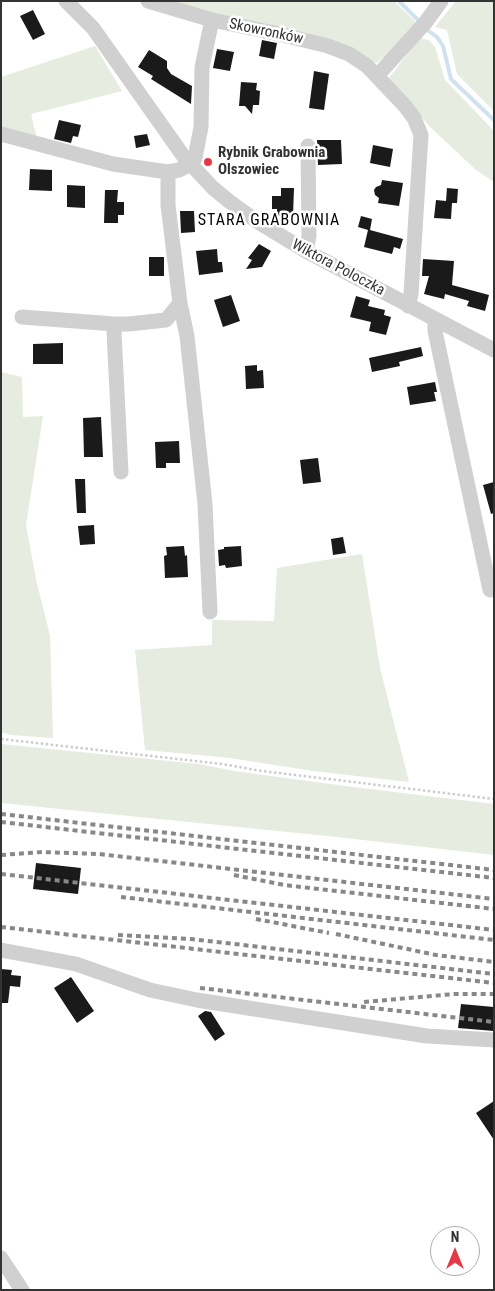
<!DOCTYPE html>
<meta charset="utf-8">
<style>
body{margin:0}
#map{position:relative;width:495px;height:1291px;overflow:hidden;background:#fff;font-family:"Roboto Condensed",sans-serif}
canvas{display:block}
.frame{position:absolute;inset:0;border:2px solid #333;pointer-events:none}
.north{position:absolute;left:430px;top:1226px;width:50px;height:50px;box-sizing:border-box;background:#fff;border:1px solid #adadad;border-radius:50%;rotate:0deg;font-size:14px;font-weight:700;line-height:20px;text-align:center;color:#333}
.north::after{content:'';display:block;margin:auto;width:18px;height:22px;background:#e63946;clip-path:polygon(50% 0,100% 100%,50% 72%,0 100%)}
</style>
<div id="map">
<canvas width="495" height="1291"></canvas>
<div class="frame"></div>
<div class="north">N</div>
</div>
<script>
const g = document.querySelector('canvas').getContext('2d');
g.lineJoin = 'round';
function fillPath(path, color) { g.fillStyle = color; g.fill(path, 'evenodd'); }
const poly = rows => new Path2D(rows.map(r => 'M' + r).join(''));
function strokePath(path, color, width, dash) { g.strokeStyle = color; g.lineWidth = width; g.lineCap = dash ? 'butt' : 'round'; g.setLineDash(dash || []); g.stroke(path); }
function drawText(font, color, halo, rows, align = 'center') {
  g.font = font + ' "Roboto Condensed",sans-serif'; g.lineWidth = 5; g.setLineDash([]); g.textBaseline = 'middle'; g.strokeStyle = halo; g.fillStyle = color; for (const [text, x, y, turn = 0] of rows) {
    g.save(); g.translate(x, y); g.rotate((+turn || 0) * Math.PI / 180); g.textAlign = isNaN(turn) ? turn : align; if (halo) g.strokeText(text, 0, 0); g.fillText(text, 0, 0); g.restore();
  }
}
const green = poly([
 [169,1,394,1,418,24,388,54,376,63],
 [456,1,494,1,494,111,457,74,447,30,435,27],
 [420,38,429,40,435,47,445,80,494,131,494,182,476,170,431,128,388,79],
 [95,46,122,91,31,114,37,139,1,128,1,77],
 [1,372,22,377,23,417,43,416,26,525,36,579,50,636,53,738,11,735,1,732],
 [362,554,380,668,409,782,313,771,230,758,145,750,135,650,212,645,212,620,274,621,277,568],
 [1,744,199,764,234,771,345,786,494,804,494,855,337,837,1,803]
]);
const stream = poly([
 [399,1,420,22],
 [426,29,437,37,443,46,451,79,494,120]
]);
const building = poly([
 [33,10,45,34,33,40,20,16],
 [262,40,277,43,274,59,259,56],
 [217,49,234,52,230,71,213,68],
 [149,50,167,61,167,68,171,74,192,86,191,104,151,79,153,76,138,67],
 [314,71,329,74,324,110,309,108],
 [241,82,257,83,256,90,260,91,259,105,253,105,252,114,245,106,239,106],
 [59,120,81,125,78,137,73,136,71,143,54,139],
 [147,134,150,145,136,148,134,136],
 [317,140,341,140,342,164,318,165],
 [373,145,393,149,390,167,370,163],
 [30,169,52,170,52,191,29,190],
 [382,180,403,183,399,206,378,203,379,198,375,195,374,190,376,187,381,185],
 [67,185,85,186,85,208,67,207],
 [281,188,294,188,293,216,277,216,277,209,272,209,272,196,281,196],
 [447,188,458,189,457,203,452,203,451,219,434,218,436,200,446,201],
 [105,190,118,190,117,202,124,202,124,215,118,215,118,223,104,223],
 [180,211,194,211,195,232,181,233],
 [361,216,372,219,370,230,403,239,400,249,394,247,392,254,364,247,368,230,358,227],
 [259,244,271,251,262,267,246,269,252,260,248,258],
 [217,249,218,262,222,262,223,272,199,275,196,251],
 [149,257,164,257,164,276,149,276],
 [423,259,454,261,452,285,489,295,485,311,467,306,469,301,445,294,444,299,424,294,429,276,422,276],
 [231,295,240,321,223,327,214,300],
 [356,296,370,300,368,306,385,310,384,315,391,317,386,335,369,331,371,322,350,317],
 [63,343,63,364,33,364,33,344],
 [421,347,423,356,399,362,400,366,372,372,369,358],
 [257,365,257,371,263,370,264,388,246,389,245,366],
 [435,382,437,392,434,392,436,401,410,405,407,387],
 [101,417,103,457,84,457,83,418],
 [179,441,180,463,166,463,166,468,156,468,155,442],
 [318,458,321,482,303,484,300,460],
 [75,479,85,479,86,513,77,513],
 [494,482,494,513,491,514,483,485],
 [94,525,95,544,80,545,78,526],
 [343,537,346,553,333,555,331,539],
 [184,546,185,556,187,555,188,577,165,578,164,556,167,555,166,547],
 [241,546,242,566,226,568,225,565,219,566,218,550,224,549,224,547],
 [36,863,81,868,78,894,33,889],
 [1,969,12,970,11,975,21,976,20,987,10,986,8,1003,1,1003],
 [71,977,94,1011,77,1023,54,988],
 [461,1004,494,1007,494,1031,458,1028],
 [205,1011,211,1012,225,1034,215,1041,198,1016],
 [494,1101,494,1140,476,1113]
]);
const path = poly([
 [1,739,222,764,262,771,494,799]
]);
const minor = poly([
 [66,1,93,28,184,157,213,188,230,202,255,220,306,251,494,350],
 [148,1,212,20],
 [377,76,425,23,441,1],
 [1,134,113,164,168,172,179,170,191,164,195,158,201,127,202,67,212,20,279,34,328,46,349,54,367,66,405,106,414,118,421,135,411,294,408,306],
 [168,172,168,205,180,303],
 [306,251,309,236,308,146],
 [22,317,115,324],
 [435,320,435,331,490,590],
 [121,472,114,332,115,324,129,324,166,320,180,303,187,336,205,504,210,612],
 [1,950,76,964,150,990,197,1000,427,1036,494,1040],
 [1,1258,22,1290]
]);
const rail = poly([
 [1,814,494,870],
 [1,822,494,878],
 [1,855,42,852,99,854,494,899],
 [1,874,494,930],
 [234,875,284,885,494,909],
 [121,897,494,940],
 [256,919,329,933],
 [1,927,494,983],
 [336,934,436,955,494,962],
 [118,935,191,939,494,974],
 [200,988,494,1022],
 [364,1002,454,994,494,994]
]);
const markers = [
 [208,162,5,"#e63946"]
];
const streetNames = [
 ["Skowronków",266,32,12],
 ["Wiktora Poloczka",338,268,28]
];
const poiNames = [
 ["Rybnik Grabownia",218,153],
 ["Olszowiec",218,170]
];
const neighbourhoodNames = [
 ["STARA GRABOWNIA",269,221]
];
fillPath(green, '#e6ecdf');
strokePath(stream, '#cfe2ee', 4);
fillPath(building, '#1a1a1a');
strokePath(path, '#cdcdcd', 2.5, [2.5, 2.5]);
strokePath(minor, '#d0d0d0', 15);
strokePath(rail, '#888', 4, [5, 4]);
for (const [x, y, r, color] of markers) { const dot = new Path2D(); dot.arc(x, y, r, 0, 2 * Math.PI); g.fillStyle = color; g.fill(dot); strokePath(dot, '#fff', 2); }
drawText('15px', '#333', '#fff', streetNames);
drawText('bold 15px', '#333', '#fff', poiNames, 'left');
g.letterSpacing = '1px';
drawText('16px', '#000', '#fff', neighbourhoodNames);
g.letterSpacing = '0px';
</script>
